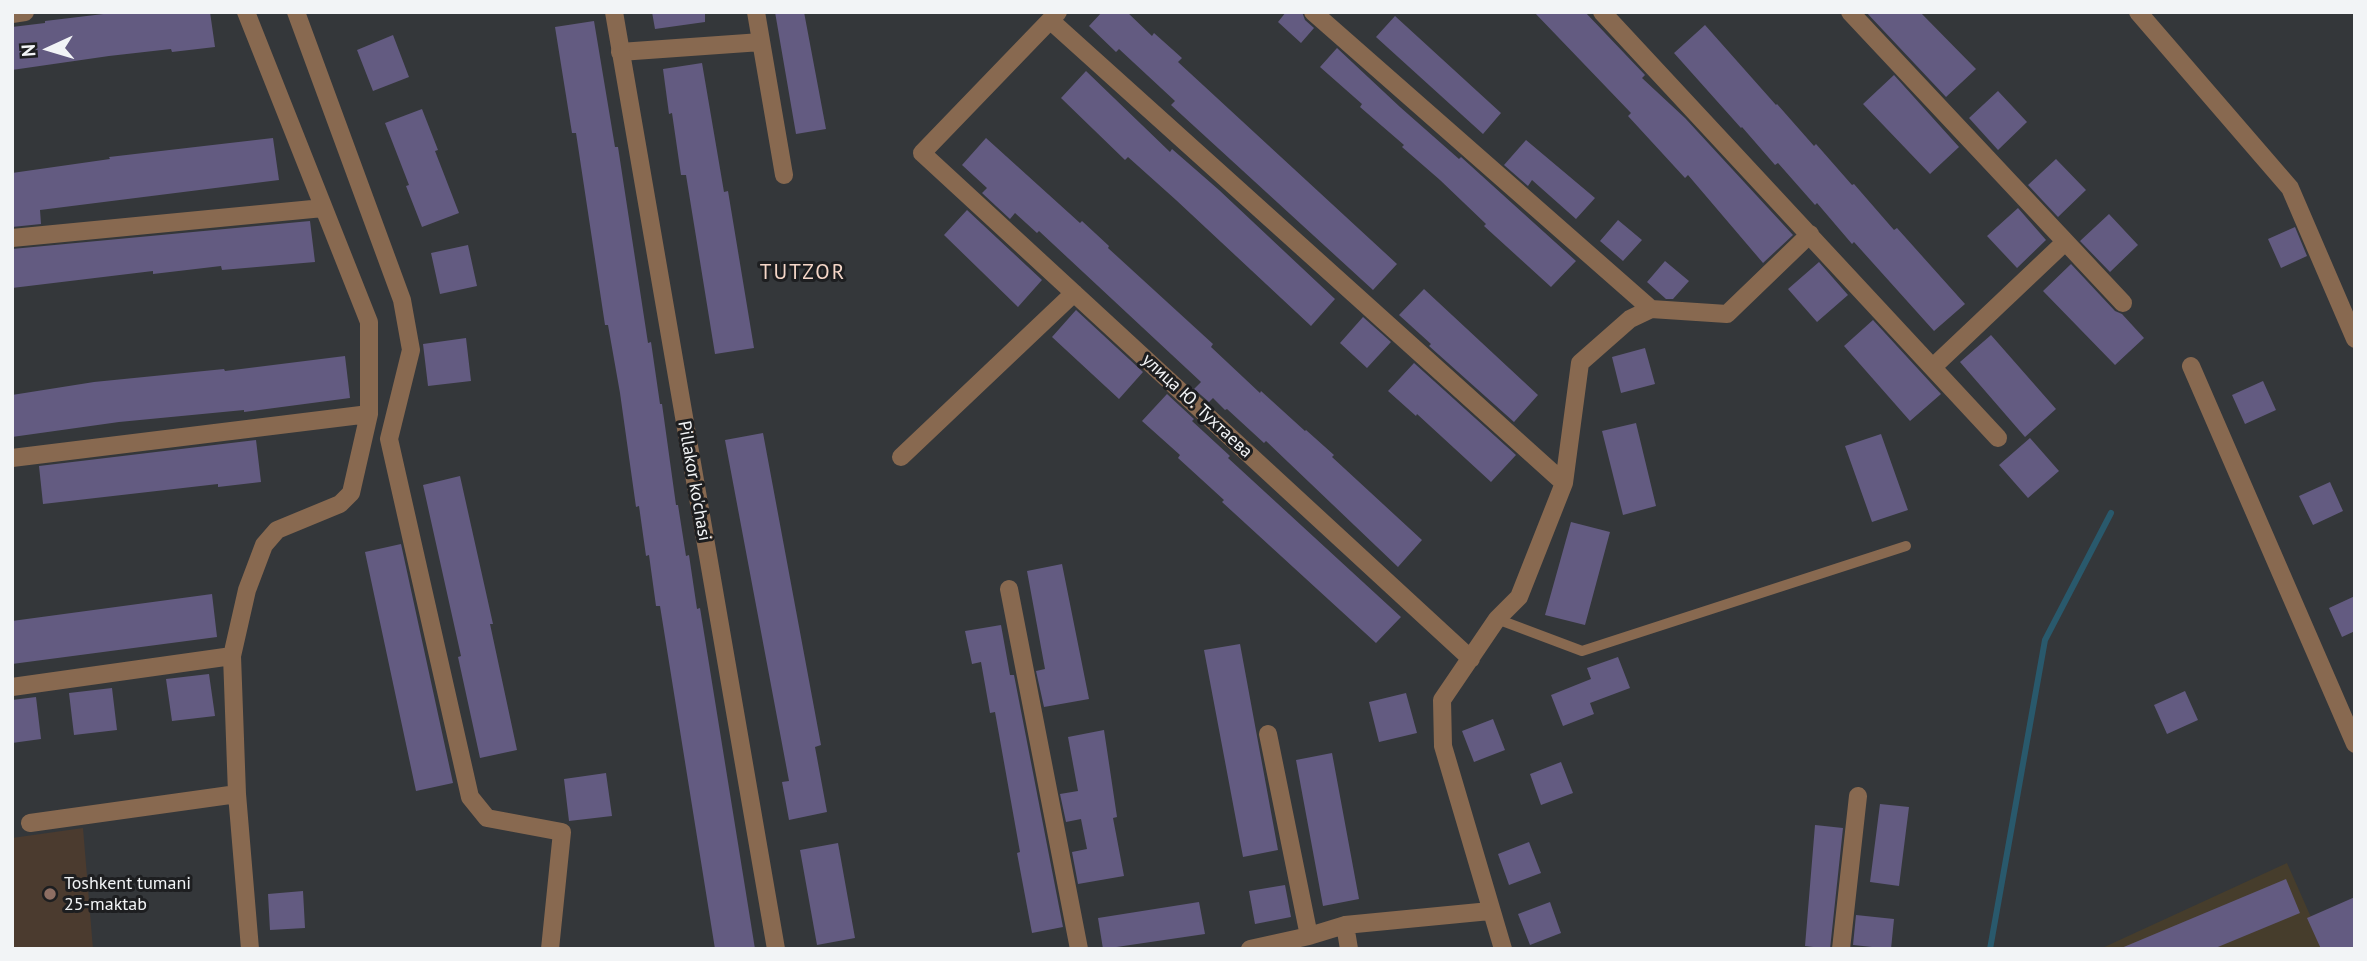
<!DOCTYPE html>
<meta charset="utf-8">
<style>
body{margin:0}
#map{position:relative;width:2367px;height:961px;overflow:hidden;background:#34373a;font-family:"PT Sans",sans-serif}
canvas{display:block}
.frame{position:absolute;inset:0;border:14px solid #f2f4f6;pointer-events:none}
.north{position:absolute;left:14px;top:14px;width:70px;height:70px;-webkit-text-stroke:5px #1d1e20;paint-order:stroke;rotate:266deg;font-size:19px;font-weight:700;line-height:28px;text-align:center;color:#f2f4f6}
.north::after{content:'';display:block;margin:auto;width:24px;height:32px;background:#f2f4f6;clip-path:polygon(50% 0,100% 100%,50% 72%,0 100%)}
</style>
<div id="map">
<canvas width="2367" height="961"></canvas>
<div class="frame"></div>
<div class="north">N</div>
</div>
<script>
const g = document.querySelector('canvas').getContext('2d');
g.lineJoin = 'round';
function fillPath(path, color) { g.fillStyle = color; g.fill(path, 'evenodd'); }
const poly = rows => new Path2D(rows.map(r => 'M' + r).join(''));
function strokePath(path, color, width, dash) { g.strokeStyle = color; g.lineWidth = width; g.lineCap = dash ? 'butt' : 'round'; g.setLineDash(dash || []); g.stroke(path); }
function drawText(font, color, halo, rows, align = 'center') {
  g.font = font + ' "PT Sans",sans-serif'; g.lineWidth = 6; g.setLineDash([]); g.textBaseline = 'middle'; g.strokeStyle = halo; g.fillStyle = color; for (const [text, x, y, turn = 0] of rows) {
    g.save(); g.translate(x, y); g.rotate((+turn || 0) * Math.PI / 180); g.textAlign = isNaN(turn) ? turn : align; if (halo) g.strokeText(text, 0, 0); g.fillText(text, 0, 0); g.restore();
  }
}
const commercial = poly([
 [2287,863,2325,949,2100,949]
]);
const education = poly([
 [83,828,93,949,12,949,12,838]
]);
const stream = poly([
 [1990,949,2045,640,2111,513]
]);
const building = poly([
 [120,12,210,12,215,47,172,52,171,49,109,56,12,70,12,27,45,23,45,21],
 [652,12,705,12,705,22,655,29],
 [775,12,804,12,826,129,796,134],
 [1102,12,1127,12,1152,36,1154,33,1182,58,1178,62,1397,264,1373,290,1171,105,1175,101,1119,49,1116,52,1089,26],
 [1286,12,1302,12,1305,20,1314,28,1301,43,1278,22],
 [1534,12,1585,12,1645,75,1642,78,1685,118,1793,235,1763,263,1688,175,1685,178,1628,116,1631,113],
 [1866,12,1920,12,1976,69,1946,97],
 [1395,16,1501,113,1483,134,1376,37],
 [594,21,615,147,618,147,648,343,651,342,660,404,662,404,676,505,678,505,686,556,689,555,697,609,700,608,755,949,715,949,660,606,656,606,649,555,646,556,639,506,636,507,620,393,608,325,605,325,576,133,572,133,555,27],
 [1705,25,1776,105,1777,104,1814,146,1816,144,1852,185,1854,184,1894,230,1897,228,1965,304,1934,331,1854,242,1852,244,1817,203,1815,205,1778,163,1775,165,1742,127,1741,128,1674,53],
 [393,35,409,77,373,91,357,50],
 [1337,48,1400,107,1459,159,1461,157,1576,261,1551,287,1484,226,1486,224,1440,180,1402,147,1404,145,1360,107,1362,104,1320,67],
 [702,63,724,192,728,191,754,348,715,354,686,175,681,175,672,113,669,114,663,69],
 [1086,71,1170,152,1172,149,1219,190,1335,299,1311,326,1176,200,1128,157,1125,160,1061,98],
 [1894,75,1959,147,1930,174,1863,104],
 [1998,91,2027,122,1998,150,1969,118],
 [422,109,438,150,435,151,459,213,422,227,406,186,409,185,385,123],
 [273,138,279,180,40,210,41,224,12,227,12,173,110,159,109,157],
 [986,138,1080,223,1082,221,1109,246,1108,248,1213,344,1211,347,1260,393,1261,391,1305,431,1306,430,1334,455,1332,457,1422,540,1398,567,1266,441,1264,443,1227,409,1225,410,1213,398,1209,402,1194,389,1201,382,1039,231,1037,233,1015,213,1010,219,982,193,987,188,962,165],
 [1526,140,1595,198,1576,219,1532,180,1528,186,1504,165],
 [2056,159,2086,190,2058,217,2028,185],
 [2018,208,2046,240,2017,268,1987,236],
 [967,210,1042,280,1018,307,944,235],
 [2109,214,2138,245,2110,272,2080,241],
 [1618,220,1642,240,1623,261,1600,241],
 [310,221,315,262,222,270,221,266,153,274,153,271,12,288,12,249],
 [2295,227,2307,256,2281,268,2268,239],
 [468,245,477,286,440,294,431,253],
 [1665,261,1689,281,1673,299,1666,299,1647,282],
 [1819,262,1848,295,1817,322,1788,289],
 [2071,264,2115,311,2122,314,2144,338,2115,365,2043,291],
 [1424,289,1538,395,1514,422,1429,346,1431,344,1399,315],
 [1076,310,1143,372,1119,399,1052,337],
 [1363,317,1391,342,1367,368,1340,343],
 [1873,320,1941,394,1910,421,1844,346],
 [1991,335,2056,409,2025,437,1960,362],
 [466,338,471,381,428,386,423,344],
 [1645,348,1655,384,1621,393,1612,357],
 [345,356,350,398,244,412,244,410,119,422,12,437,12,395,94,382,224,369,225,371],
 [1414,363,1516,455,1491,482,1417,414,1416,416,1388,391],
 [2263,381,2276,410,2245,424,2232,395],
 [1167,394,1194,419,1192,421,1230,456,1228,458,1401,617,1376,643,1222,502,1224,500,1178,458,1180,455,1142,421],
 [1636,423,1656,506,1623,515,1602,431],
 [763,433,821,745,815,747,827,812,789,820,782,782,789,781,725,440],
 [1881,434,1908,510,1872,522,1845,446],
 [2030,438,2059,471,2028,498,1999,465],
 [256,440,261,482,218,487,218,484,43,504,39,466],
 [460,476,493,624,490,624,517,750,480,758,458,657,461,656,423,485],
 [2330,482,2343,511,2313,525,2299,496],
 [1571,522,1610,532,1585,625,1545,615],
 [401,544,453,783,416,791,365,552],
 [1062,564,1089,699,1044,707,1036,671,1045,669,1027,571],
 [212,594,217,637,12,664,12,621],
 [2355,596,2355,631,2342,637,2329,608],
 [1001,625,1010,675,1014,675,1063,927,1032,933,1017,853,1020,852,995,712,990,713,981,662,972,664,965,631],
 [1240,644,1278,850,1243,857,1204,650],
 [1618,657,1630,688,1590,703,1594,714,1563,726,1551,695,1591,679,1587,668],
 [209,674,215,716,172,721,166,679],
 [112,688,117,730,74,735,69,693],
 [2185,691,2198,720,2167,734,2154,705],
 [1406,693,1417,733,1379,742,1369,702],
 [36,697,41,739,12,743,12,700],
 [1493,719,1505,750,1474,762,1462,731],
 [1104,730,1117,817,1113,818,1124,876,1078,884,1072,852,1087,849,1081,819,1066,822,1060,794,1078,791,1068,737],
 [1332,753,1359,899,1323,906,1296,760],
 [1561,762,1573,793,1541,805,1530,774],
 [606,773,612,816,569,821,564,779],
 [1880,804,1909,807,1899,886,1870,882],
 [1815,825,1843,828,1830,949,1805,946],
 [1529,842,1541,873,1509,885,1498,854],
 [838,843,855,938,817,945,800,850],
 [2286,879,2300,913,2213,949,2119,949],
 [1285,885,1291,917,1255,924,1249,891],
 [303,891,305,928,270,930,268,894],
 [2355,897,2355,949,2321,949,2307,918],
 [1199,902,1205,934,1103,949,1098,918],
 [1550,902,1561,933,1530,945,1518,914],
 [1856,915,1894,919,1891,949,1853,945]
]);
const service = poly([
 [1497,619,1582,651,1906,546]
]);
const minor = poly([
 [246,12,369,322,369,414,351,493,340,504,277,530,264,545,247,590,232,656,237,794,250,949],
 [296,12,402,300,411,350,389,439,470,797,487,818,562,832,550,949],
 [756,12,784,175],
 [1058,12,922,153,1471,659],
 [1313,12,1651,309],
 [1602,12,1998,438],
 [1850,12,2123,303],
 [2138,12,2290,188,2355,339],
 [12,14,25,12],
 [1051,21,1564,483],
 [620,52,761,42],
 [12,238,323,208],
 [2191,366,2355,744],
 [1933,367,2065,242],
 [901,457,1074,293],
 [12,458,369,414],
 [1009,589,1079,949],
 [12,687,232,656],
 [1268,734,1309,936],
 [30,823,237,794],
 [1345,925,1349,949],
 [1250,949,1309,936,1345,925,1490,911],
 [1503,949,1443,746,1442,700,1497,619,1519,597,1564,483,1580,363,1630,319,1651,309,1727,314,1810,234],
 [1841,949,1858,796]
]);
const tertiary = poly([
 [614,12,776,949]
]);
const markers = [
 [50,894,7,"#8d6e63"]
];
const streetNames = [
 ["улица Ю. Тухтаева",1197,406,43],
 ["Pillakor ko'chasi",694,481,80]
];
const poiNames = [
 ["Toshkent tumani",64,884],
 ["25-maktab",64,905]
];
const quarterNames = [
 ["TUTZOR",803,273]
];
fillPath(commercial, '#463d2c');
fillPath(education, '#4b3b2f');
strokePath(stream, '#29596c', 6);
fillPath(building, '#635b81');
strokePath(service, '#886950', 10);
strokePath(minor, '#886950', 18);
strokePath(tertiary, '#886950', 18);
for (const [x, y, r, color] of markers) { const dot = new Path2D(); dot.arc(x, y, r, 0, 2 * Math.PI); g.fillStyle = color; g.fill(dot); strokePath(dot, '#1d1e20', 2.5); }
drawText('18px', '#f2f4f6', '#1d1e20', streetNames);
drawText('18px', '#f2f4f6', '#1d1e20', poiNames, 'left');
g.letterSpacing = '2px';
drawText('21px', '#f6d7c8', '#1d1e20', quarterNames);
g.letterSpacing = '0px';
</script>
